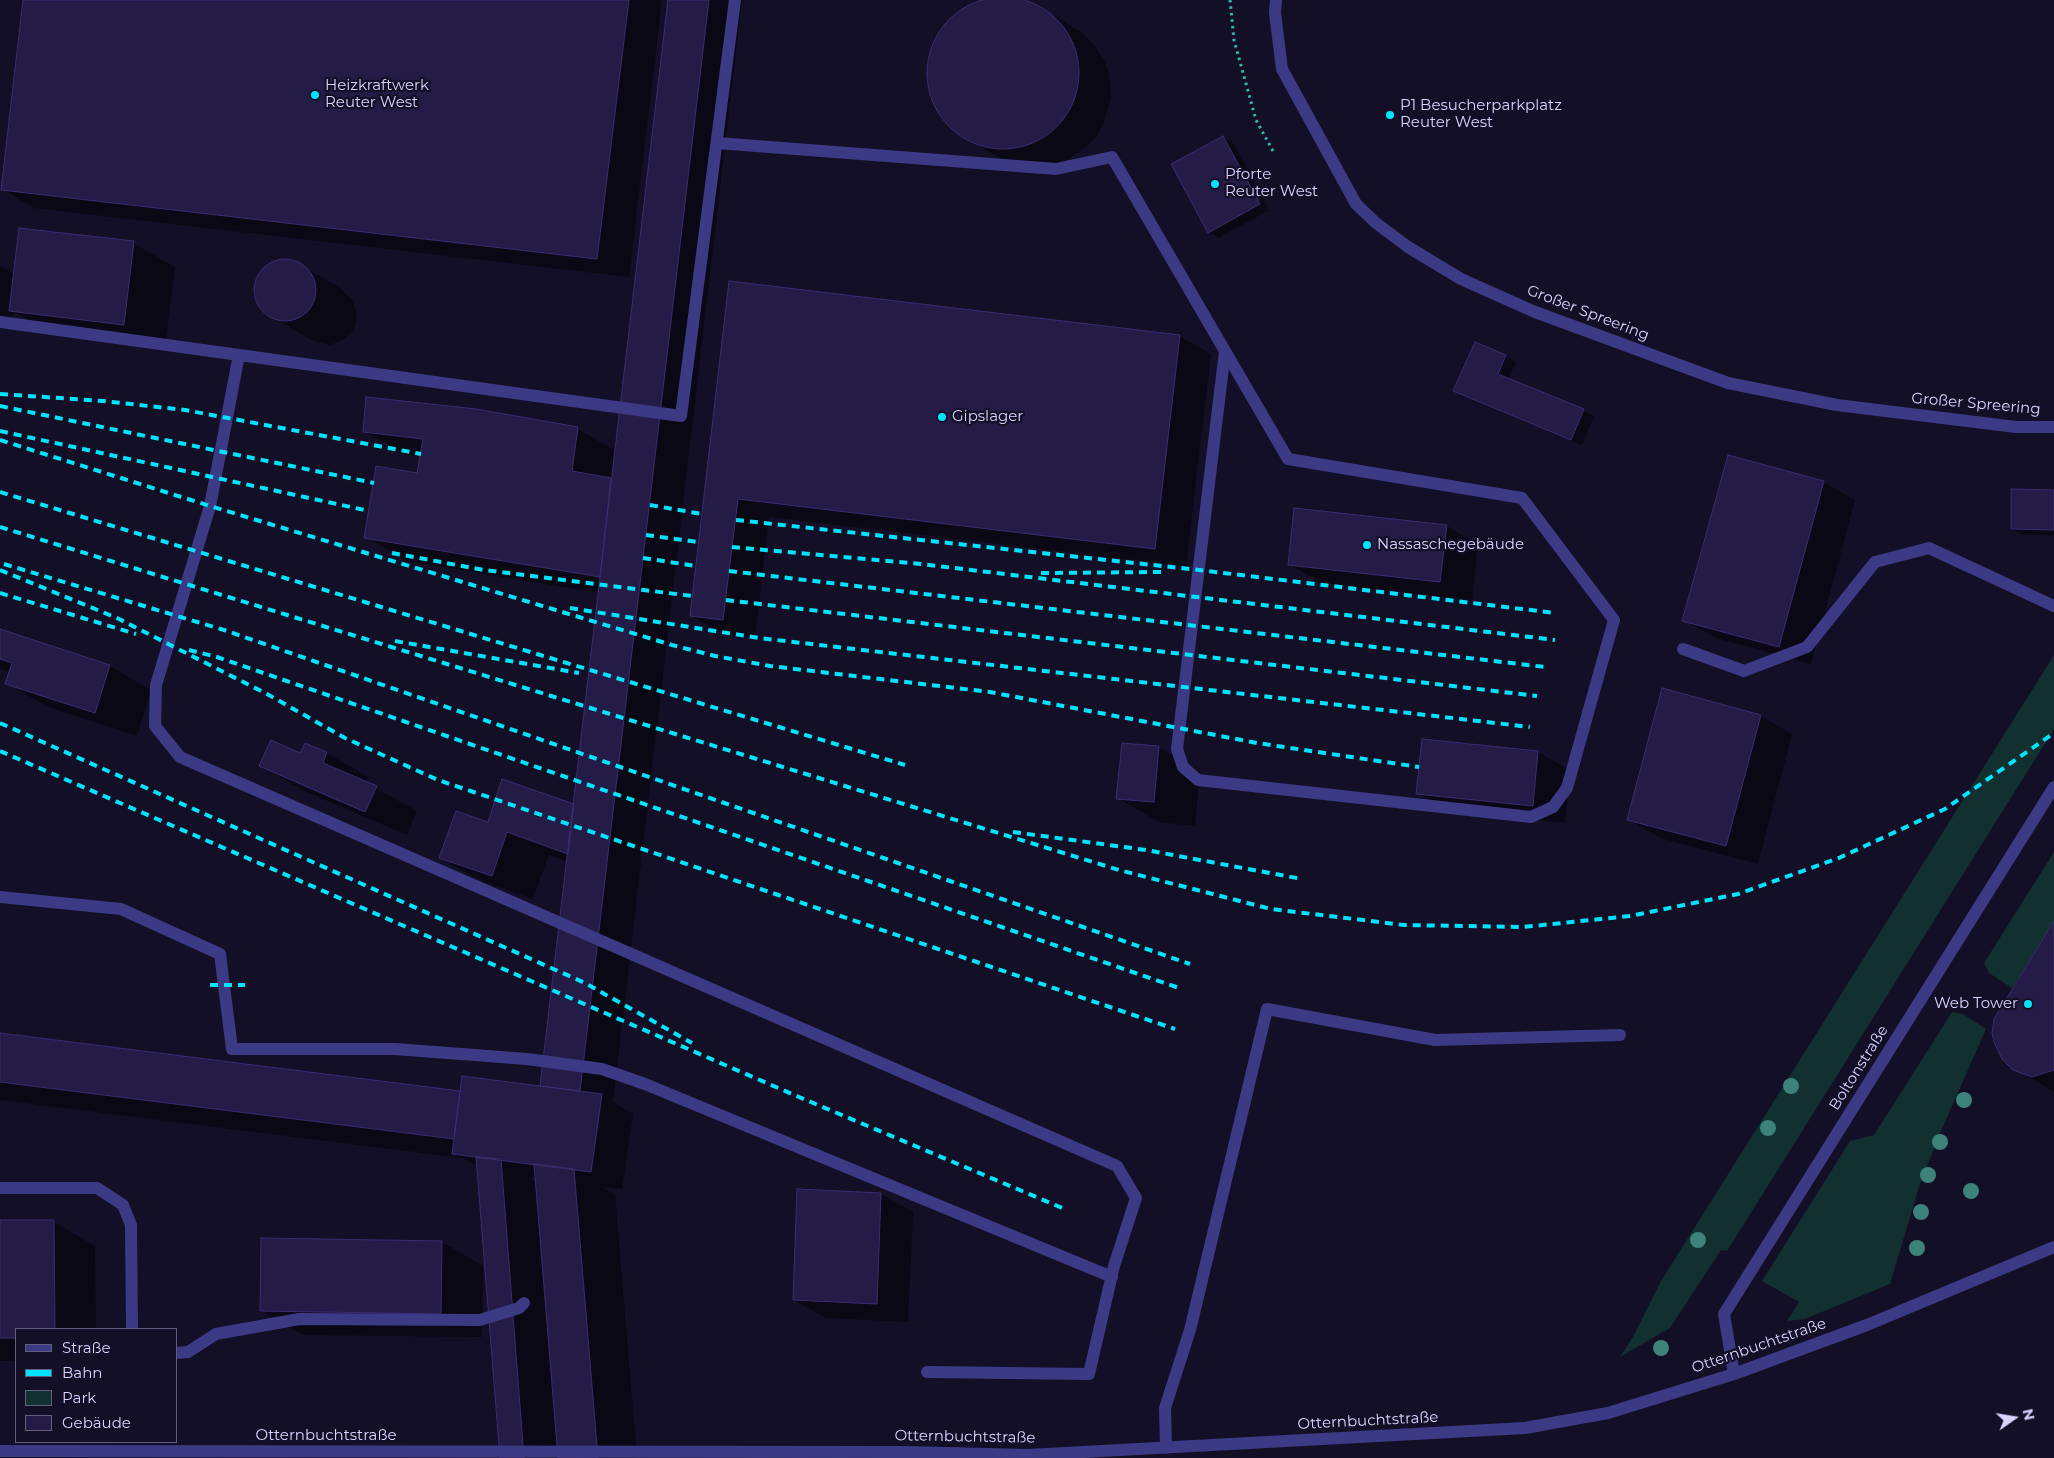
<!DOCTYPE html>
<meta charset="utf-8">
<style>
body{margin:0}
#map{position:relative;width:2054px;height:1458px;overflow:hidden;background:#130f26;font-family:Montserrat,sans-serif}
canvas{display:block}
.legend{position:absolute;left:15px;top:1328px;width:162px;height:115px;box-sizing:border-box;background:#130f26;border:1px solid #625e7d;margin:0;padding:6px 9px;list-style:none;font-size:15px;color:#d9d4ff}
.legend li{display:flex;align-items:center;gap:10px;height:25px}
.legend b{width:25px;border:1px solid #625e7d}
.north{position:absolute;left:1989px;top:1393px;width:50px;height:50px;-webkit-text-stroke:4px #130f26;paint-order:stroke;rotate:77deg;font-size:14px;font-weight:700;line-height:20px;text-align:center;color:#d9d4ff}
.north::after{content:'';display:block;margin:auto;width:18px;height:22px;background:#d9d4ff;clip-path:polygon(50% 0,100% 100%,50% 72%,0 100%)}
</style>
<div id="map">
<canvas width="2054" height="1458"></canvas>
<ul class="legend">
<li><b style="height:6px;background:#3d3a85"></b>Straße</li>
<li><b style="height:6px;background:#00e5ff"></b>Bahn</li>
<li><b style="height:14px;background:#12302f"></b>Park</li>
<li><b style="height:14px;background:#241b47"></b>Gebäude</li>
</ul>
<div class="north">N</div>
</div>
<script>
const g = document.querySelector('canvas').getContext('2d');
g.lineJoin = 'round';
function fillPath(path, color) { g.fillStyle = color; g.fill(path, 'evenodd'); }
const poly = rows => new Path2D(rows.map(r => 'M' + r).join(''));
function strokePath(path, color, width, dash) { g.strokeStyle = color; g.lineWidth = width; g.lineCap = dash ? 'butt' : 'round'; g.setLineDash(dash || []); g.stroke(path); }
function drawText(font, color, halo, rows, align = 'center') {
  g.font = font + ' Montserrat,sans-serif'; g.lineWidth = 4.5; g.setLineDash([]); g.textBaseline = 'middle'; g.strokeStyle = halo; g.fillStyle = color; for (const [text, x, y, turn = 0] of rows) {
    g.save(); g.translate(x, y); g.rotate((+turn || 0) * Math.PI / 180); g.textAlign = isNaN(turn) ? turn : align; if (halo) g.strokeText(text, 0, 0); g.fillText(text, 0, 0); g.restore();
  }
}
const green = poly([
 [2054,655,2054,729,1727,1251,1721,1250,1670,1328,1620,1357,1634,1335,1661,1281],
 [2054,852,2054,921,2012,988,1989,973,1984,963],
 [1952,1012,1963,1014,1986,1029,1941,1131,1919,1187,1890,1284,1805,1319,1787,1321,1799,1302,1762,1281,1850,1141,1874,1135]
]);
const shadow = poly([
 [24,0,662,0,629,277,34,208,2,189],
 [669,0,742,0,613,1102,633,1114,622,1189,602,1187,615,1195,637,1458,501,1458,479,1167,463,1158,0,1100,0,1034,461,1092,541,1088,568,862,549,855,533,899,482,881,440,858,489,823,574,805,599,593,407,561,366,537,418,474,421,457,406,455,364,431,476,411,578,429,616,451],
 [529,1177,536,1178,536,1182],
 [983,0,1020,0,1039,7,1083,33,1095,46,1105,62,1109,75,1111,98,1104,123,1096,137,1085,148,1065,161,1041,167,1014,164,998,157,966,138,943,120,936,107,930,92,928,65,930,53,938,34,955,14,969,5],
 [1223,137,1233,143,1269,210,1219,238,1209,232],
 [133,243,175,267,165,348,52,334,16,313,0,323,0,266,12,273,15,277],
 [285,261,297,263,339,287,353,301,357,314,355,326,350,334,340,341,330,345,313,341,271,316,260,306,256,295,257,281,262,272,269,265],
 [730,283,1179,336,1211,354,1186,566,769,517,755,638,723,634,691,616],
 [1505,356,1516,362,1508,379,1594,416,1582,445,1465,397,1455,391],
 [1823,482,1855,500,1811,664,1716,638,1684,620],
 [2054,491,2054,535,2022,535,2012,529],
 [1447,526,1478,545,1472,600,1321,583,1289,564],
 [0,631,110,666,151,690,137,736,48,707,7,683,10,672,0,669],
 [1761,716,1792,734,1758,864,1660,838,1628,819],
 [1423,740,1538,752,1570,770,1565,823,1449,811,1418,793],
 [305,744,327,753,368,777,366,783,417,811,407,835,302,790,261,766,301,755],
 [1158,747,1200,771,1195,826,1159,822,1118,798],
 [2054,925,2054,1092,2008,1064,1997,1050,1995,1042],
 [881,1194,913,1212,908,1322,826,1318,794,1300],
 [0,1221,54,1222,95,1246,96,1329,16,1329,16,1361,0,1361],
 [442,1242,483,1266,482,1337,303,1335,262,1311]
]);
const building = poly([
 '927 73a76 76 0 1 1 152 0a76 76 0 1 1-152 0Z',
 [23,0,629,0,597,259,1,190,23,0],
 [668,0,709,0,580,1091,540,1086,668,0],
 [1223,136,1260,204,1208,233,1171,164,1223,136],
 [19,228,134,241,124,325,9,311,19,228],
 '254 290a31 31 0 1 1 62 0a31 31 0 1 1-62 0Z',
 [729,281,1180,335,1155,549,738,499,723,620,690,616,729,281],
 [1475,342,1506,355,1498,374,1584,409,1571,440,1453,391,1475,342],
 [366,397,476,409,578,427,572,471,611,478,600,577,364,538,376,466,417,473,423,439,363,432,366,397],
 [1728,455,1824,481,1779,647,1682,621,1728,455],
 [2011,489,2054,490,2054,530,2011,529,2011,489],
 [1294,508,1447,525,1440,582,1288,565,1294,508],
 [0,629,110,665,95,713,5,684,12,663,0,659,0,629],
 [1662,688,1761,715,1726,846,1627,820,1662,688],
 [1422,739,1538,751,1533,806,1416,794,1422,739],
 [271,740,300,753,305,743,327,752,323,763,377,786,365,812,259,766,271,740],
 [1122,743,1159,746,1154,802,1116,799,1122,743],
 [502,779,574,804,568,854,507,832,492,876,439,858,456,811,488,822,502,779],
 [2054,921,2054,1070,2032,1077,2013,1070,2002,1059,1994,1042,1992,1033,1994,1019,2054,921],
 [0,1033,460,1091,454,1139,0,1082,0,1033],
 [462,1076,602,1094,591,1172,452,1154,462,1076],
 [476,1157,501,1159,524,1458,500,1458,476,1157],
 [534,1164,574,1169,598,1458,558,1458,534,1164],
 [797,1189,881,1193,877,1304,793,1300,797,1189],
 [0,1220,54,1220,55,1329,16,1329,16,1338,0,1338,0,1220],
 [261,1238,442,1241,441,1314,260,1311,261,1238]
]);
const path = poly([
 [1230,0,1234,40,1256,120,1273,151]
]);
const minor = poly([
 [1276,0,1275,13,1282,69,1356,204,1376,223,1408,247,1461,279,1535,312,1728,383,1837,405,2016,427,2054,427],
 [717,143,1056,169,1112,157,1225,351,1288,459,1522,498,1614,620,1567,788,1553,807,1531,817,1198,780,1183,767,1177,749,1225,351],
 [0,322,681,416,735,0],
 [239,355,210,506,156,685,155,726,180,757,1117,1166,1136,1198,1114,1266,1089,1374,927,1372],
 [1683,649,1744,671,1807,647,1875,562,1929,548,2054,606],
 [0,897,121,909,220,954,232,1049,395,1049,527,1059,602,1069,645,1084,1112,1277],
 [0,1188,97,1188,123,1205,131,1225,132,1329],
 [176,1353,188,1352,216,1334,299,1319,480,1320,519,1308,524,1303],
 [1734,1374,1724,1314,2054,787],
 [1166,1448,1165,1408,1190,1330,1267,1009,1435,1040,1620,1035],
 [0,1451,905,1452,1028,1455,1525,1428,1608,1413,1734,1374,1867,1325,2054,1247]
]);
const rail = poly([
 [0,394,103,401,185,410,421,454],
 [0,406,374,483],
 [0,431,369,511],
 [0,440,210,506,672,645,715,656,770,666,990,692,1257,743,1419,767],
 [0,492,905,765],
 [650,505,702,514],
 [736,520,1199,570,1555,613],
 [0,527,1119,870,1271,909,1404,925,1523,927,1630,916,1738,894,1839,858,1945,809,2054,733],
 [646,535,698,542],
 [732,547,921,564,1555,640],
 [392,553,484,570,692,596],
 [643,558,696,566],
 [4,564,224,630,1190,964],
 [0,570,117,618,267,694,345,738,438,780,1175,1029],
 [729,571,1545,667],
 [1041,573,1161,572],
 [0,593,136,634],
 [726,600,1537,696],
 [570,608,759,638,1530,727],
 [395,641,579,673],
 [189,650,217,657,1182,989],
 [0,723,585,983,692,1043],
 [0,751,799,1097,1067,1210],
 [1013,832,1146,850,1302,879],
 [210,985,245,985]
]);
const trees = [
 [1791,1086],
 [1964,1100],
 [1768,1128],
 [1940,1142],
 [1928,1175],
 [1971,1191],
 [1921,1212],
 [1698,1240],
 [1917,1248],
 [1661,1348]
];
const markers = [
 [315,95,5,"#00e5ff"],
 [1390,115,5,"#00e5ff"],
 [1215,184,5,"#00e5ff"],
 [942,417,5,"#00e5ff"],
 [1367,545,5,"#00e5ff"],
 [2028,1004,5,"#00e5ff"]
];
const poiNames = [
 ["Heizkraftwerk",325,86],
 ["Reuter West",325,103],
 ["P1 Besucherparkplatz",1400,106],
 ["Reuter West",1400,123],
 ["Pforte",1225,175],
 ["Reuter West",1225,192],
 ["Gipslager",952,417],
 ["Nassaschegebäude",1377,545],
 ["Web Tower",2018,1004,"right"]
];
const streetNames = [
 ["Großer Spreering",1588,313,21],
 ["Großer Spreering",1976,404,5],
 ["Boltonstraße",1859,1068,-58],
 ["Otternbuchtstraße",1759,1346,-19],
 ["Otternbuchtstraße",1368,1421,-3],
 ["Otternbuchtstraße",326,1436],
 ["Otternbuchtstraße",965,1437,1]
];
fillPath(green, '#12302f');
fillPath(shadow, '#0007');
fillPath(building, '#241b47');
strokePath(building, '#3b2d73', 1);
strokePath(path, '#2fb8b0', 3, [2.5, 4]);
strokePath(minor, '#3d3a85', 12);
strokePath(rail, '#00e5ff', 4, [8, 6]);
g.fillStyle = '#3d827b';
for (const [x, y] of trees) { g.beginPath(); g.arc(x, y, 8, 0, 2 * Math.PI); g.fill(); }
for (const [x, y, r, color] of markers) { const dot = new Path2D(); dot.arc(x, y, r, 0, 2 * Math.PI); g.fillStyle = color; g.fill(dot); strokePath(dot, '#130f26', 2); }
drawText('15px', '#d9d4ff', '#130f26', poiNames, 'left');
drawText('15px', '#d9d4ff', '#130f26', streetNames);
</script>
